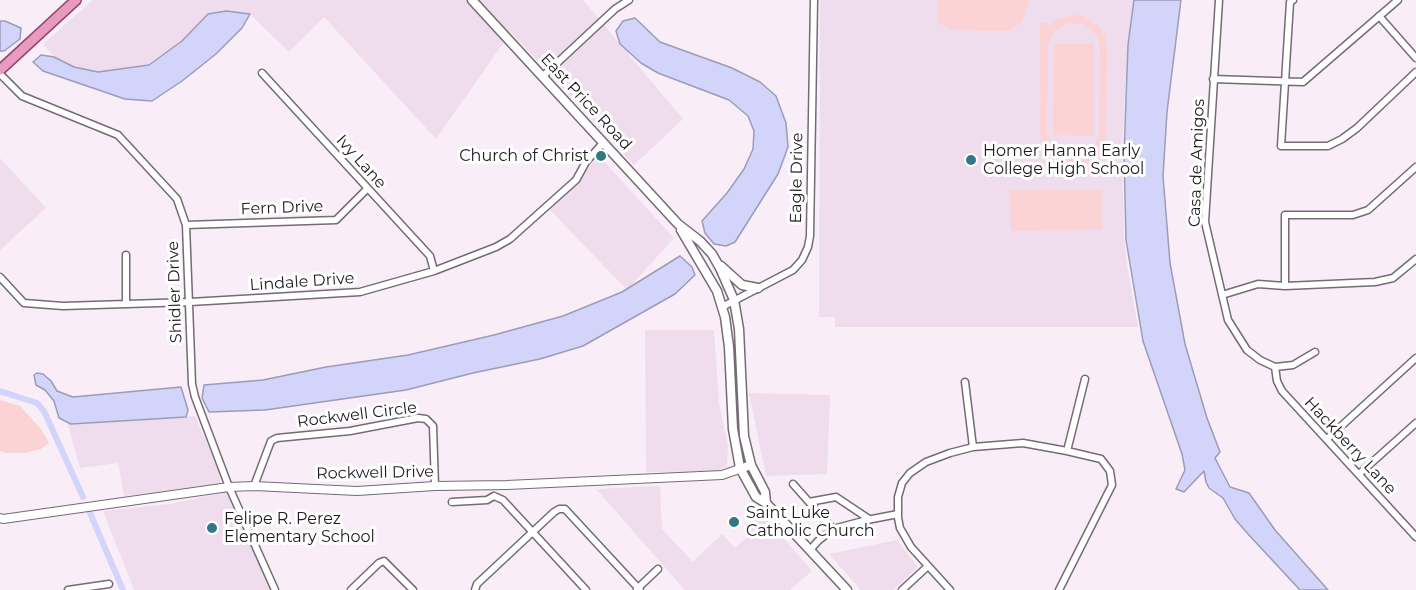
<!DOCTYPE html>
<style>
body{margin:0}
canvas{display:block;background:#f9edf8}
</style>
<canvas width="1416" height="590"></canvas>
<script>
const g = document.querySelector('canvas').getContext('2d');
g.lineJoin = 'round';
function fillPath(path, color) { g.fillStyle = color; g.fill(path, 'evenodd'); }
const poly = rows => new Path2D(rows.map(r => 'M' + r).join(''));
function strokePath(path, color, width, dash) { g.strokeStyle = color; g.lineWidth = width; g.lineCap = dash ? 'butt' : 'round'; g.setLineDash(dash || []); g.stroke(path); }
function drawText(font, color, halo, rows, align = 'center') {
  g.font = font + ' Montserrat,sans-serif'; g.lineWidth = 6; g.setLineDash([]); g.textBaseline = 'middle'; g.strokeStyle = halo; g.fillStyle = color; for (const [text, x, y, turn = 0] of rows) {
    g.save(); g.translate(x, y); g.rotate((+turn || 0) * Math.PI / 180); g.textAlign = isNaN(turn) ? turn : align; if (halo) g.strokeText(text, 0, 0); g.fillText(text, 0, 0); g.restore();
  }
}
const built = poly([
 [93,0,583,0,683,119,634,165,511,32,436,139,324,17,289,52,250,14,226,11,208,14,182,41,149,65,98,72,74,67,54,57,43,44],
 [820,0,1134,0,1127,59,1122,147,1124,237,1127,265,1138,327,835,327,835,317,819,317],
 [599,156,674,238,627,290,550,210],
 [0,158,46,208,0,250],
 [645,330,714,330,719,403,728,447,727,466,717,471,646,472],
 [749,393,830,395,827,474,766,476],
 [195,416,220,473,220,484,124,496,118,463,80,468,67,422],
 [660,486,662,529,693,562,722,534,735,548,750,534,752,506,755,505,812,571,790,590,685,590,596,489],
 [227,492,271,590,134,590,103,511,170,504],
 [897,540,918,567,893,590,861,590,829,554]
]);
const green = poly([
 [937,0,1029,0,1022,22,1008,31,988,31,953,30,944,26,938,22],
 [1072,15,1083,16,1098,25,1105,36,1107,48,1106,139,1100,152,1095,157,1084,164,1072,165,1057,161,1051,157,1045,150,1040,134,1040,23,1048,23,1049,27,1058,19],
 [1068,23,1082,24,1091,29,1097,37,1100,47,1099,137,1090,152,1078,157,1065,156,1057,152,1051,145,1047,133,1048,45,1055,31],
 [1054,44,1094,44,1094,136,1053,135],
 [1010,190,1101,190,1102,230,1011,231],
 [0,400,20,406,41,429,49,443,41,449,25,453,6,453,0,451]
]);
const water = poly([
 [1134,0,1181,0,1167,112,1163,176,1170,263,1185,344,1207,418,1220,452,1215,458,1230,487,1249,493,1275,530,1328,590,1300,590,1248,534,1235,519,1223,498,1209,488,1206,482,1204,471,1184,492,1176,489,1185,470,1182,454,1143,341,1126,240,1124,154,1128,45,1134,0],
 [226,11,250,14,242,28,216,54,182,81,152,101,125,99,43,71,33,62,41,55,54,57,74,67,98,72,149,65,182,41,208,14,226,11],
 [635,18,660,42,732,68,760,82,776,96,786,123,788,147,778,174,735,242,726,246,714,244,705,233,702,221,727,193,744,169,753,149,754,131,748,116,729,100,658,73,641,63,620,44,616,31,623,21,635,18],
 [0,21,5,21,21,28,20,39,4,51,0,51,0,21],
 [680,256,692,267,695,275,675,294,583,346,540,359,473,373,406,390,265,410,209,412,202,398,204,385,263,380,326,367,408,355,494,335,563,316,622,292,680,256],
 [37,373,43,374,51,381,57,391,73,397,181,387,188,410,186,417,71,424,59,418,54,401,45,390,36,385,34,375,37,373]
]);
const canal = poly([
 [0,391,37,403,44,411,83,497],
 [90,513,123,590]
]);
const minor = poly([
 [1219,0,1205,222,1228,320,1247,350,1260,360,1275,367,1293,365,1315,352],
 [1293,0,1290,2,1281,146,1328,146,1342,139,1357,128,1416,72],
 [1379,16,1416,58],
 [262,73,430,256,434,271],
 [0,74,22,96,118,135,177,199,186,225,192,384,195,397,229,487,275,590],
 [542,77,615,9,629,0],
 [1213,79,1303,82,1398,0],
 [186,225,336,220,367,189],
 [126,255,126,304],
 [0,277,24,303,63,306,190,302,360,292,434,271,496,247,510,239,576,180,586,162,603,143],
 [1285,286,1285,215,1353,215,1368,210,1416,167],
 [1222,295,1258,284,1285,286,1375,282,1393,278,1416,259],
 [722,307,793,270,802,260,808,247,810,236,814,0],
 [1275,367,1277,381,1282,391,1416,537],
 [965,382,973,447],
 [1327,439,1416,358],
 [1067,451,1085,379],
 [1359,474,1416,423],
 [793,484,809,502],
 [254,486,271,441,277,438,350,431,418,418,426,419,433,426,435,486],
 [494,496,503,500,586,590],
 [452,502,487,500,494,496],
 [833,529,809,502,836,497,869,519],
 [810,550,818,541,833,529,867,520,898,514],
 [637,589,658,569],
 [68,590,109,584],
 [351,590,379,563,384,561,413,590],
 [475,590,477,584,554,512,559,509,565,509,640,590],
 [902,590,928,566],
 [950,590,911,547,900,528,898,518,898,497,902,483,910,473,926,462,950,453,973,447,1023,443,1067,451,1101,459,1110,471,1112,485,1059,590]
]);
const tertiary = poly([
 [0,518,3,519,229,487,254,486,357,491,435,486,507,485,722,475,751,465]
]);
const secondary = poly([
 [472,0,678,224,700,241,712,254,720,268,734,300,739,329,744,436,751,465,765,492,766,503],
 [681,230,717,291,725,317,729,347,733,429,740,468,756,497,766,503,847,590],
 [721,266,742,285,758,288]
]);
const primary = poly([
 [0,70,76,0]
]);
const markers = [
 [601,156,6,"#317784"],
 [971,160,6,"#317784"],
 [734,522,6,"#317784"],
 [212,528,6,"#317784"]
];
const streetNames = [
 ["East Price Road",586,102,47],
 ["Ivy Lane",361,162,48],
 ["Casa de Amigos",1197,163,-88],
 ["Eagle Drive",797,178,-89],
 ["Fern Drive",282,208,-2],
 ["Lindale Drive",302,282,-4],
 ["Shidler Drive",175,292,-92],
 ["Rockwell Circle",357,415,-7],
 ["Hackberry Lane",1350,446,47],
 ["Rockwell Drive",375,473,-1]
];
const poiNames = [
 ["Homer Hanna Early",983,151],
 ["College High School",983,169],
 ["Church of Christ",589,156,"right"],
 ["Saint Luke",746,513],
 ["Catholic Church",746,531],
 ["Felipe R. Perez",224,519],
 ["Elementary School",224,537]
];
fillPath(built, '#efdded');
fillPath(green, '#fbd3d4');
fillPath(water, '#d2d4fa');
strokePath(water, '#9c9cb8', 1.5);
strokePath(canal, '#d2d4fa', 6);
strokePath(minor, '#756b74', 9);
strokePath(tertiary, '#756b74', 10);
strokePath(secondary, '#756b74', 11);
strokePath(primary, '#98436c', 12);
strokePath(minor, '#fff', 6);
strokePath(tertiary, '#fff', 8);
strokePath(secondary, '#fff', 8);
strokePath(primary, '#e89bc1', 9);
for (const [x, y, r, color] of markers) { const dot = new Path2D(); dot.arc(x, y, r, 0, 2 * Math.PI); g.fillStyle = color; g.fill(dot); strokePath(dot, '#fff', 2); }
drawText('16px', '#1e1a1d', '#fff', streetNames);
drawText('16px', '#1e1a1d', '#fff', poiNames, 'left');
</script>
